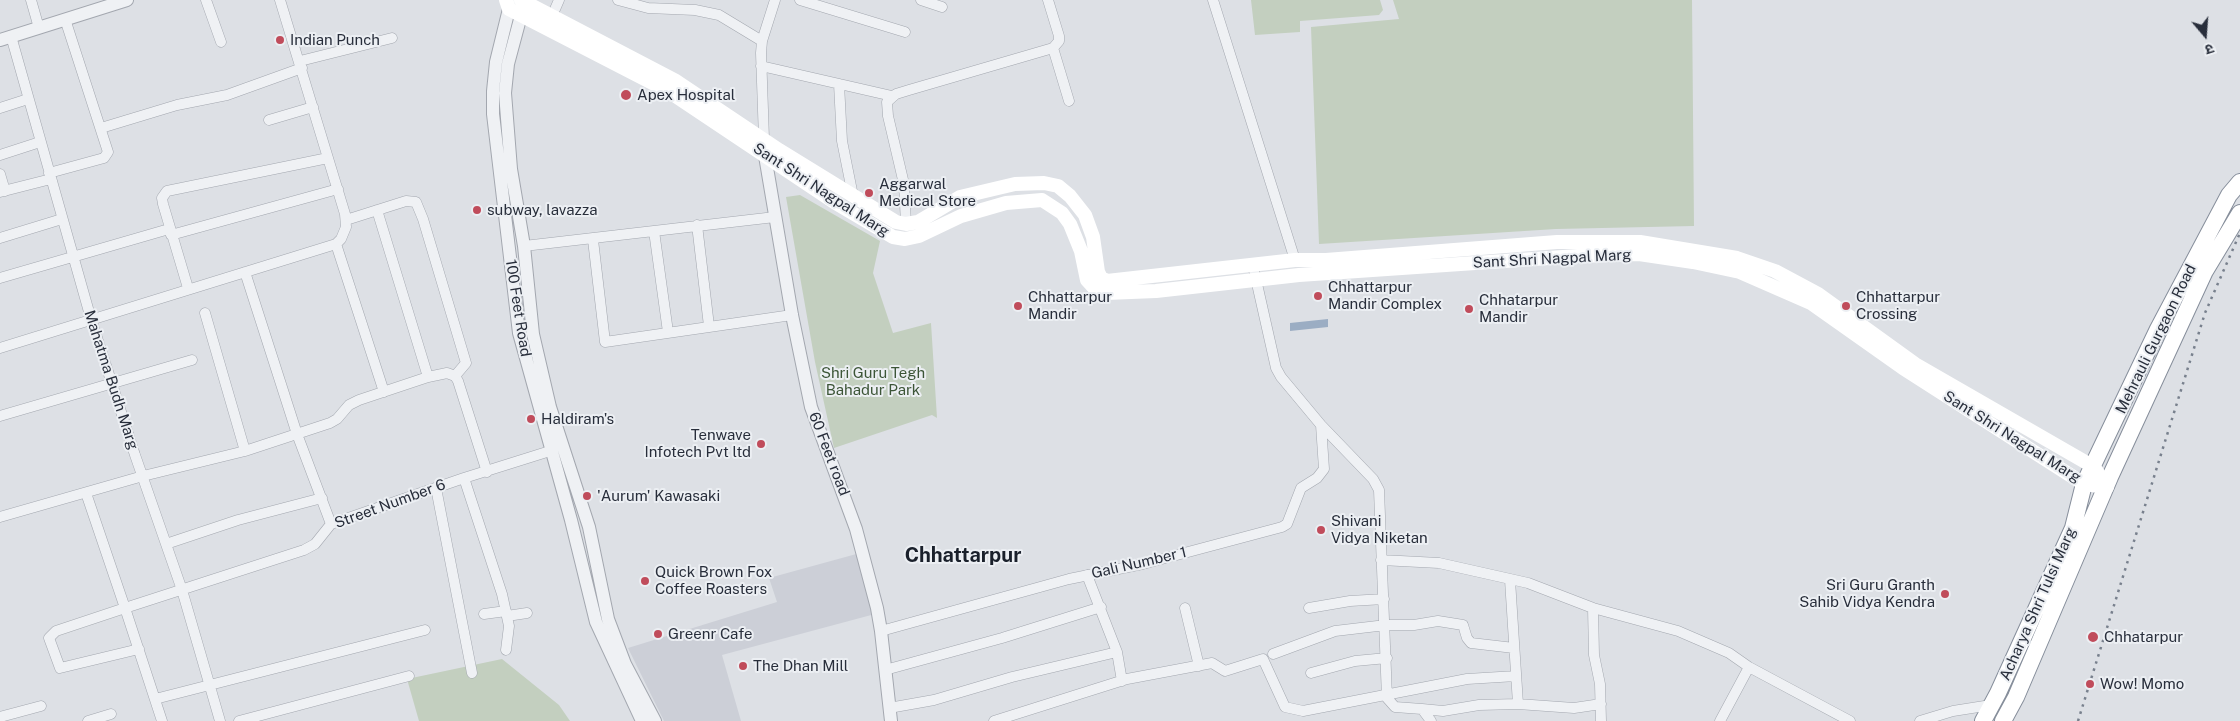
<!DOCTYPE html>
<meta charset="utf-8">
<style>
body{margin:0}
#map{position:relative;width:2240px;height:721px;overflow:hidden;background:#dde0e5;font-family:"Public Sans","Noto Sans Devanagari",sans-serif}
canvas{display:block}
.north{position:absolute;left:2180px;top:10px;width:50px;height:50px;-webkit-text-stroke:4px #eceff3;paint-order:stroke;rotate:162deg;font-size:14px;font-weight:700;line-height:20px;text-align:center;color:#282e3b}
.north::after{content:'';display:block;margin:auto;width:18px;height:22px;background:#282e3b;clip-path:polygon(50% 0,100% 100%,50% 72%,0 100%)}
</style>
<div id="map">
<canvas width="2240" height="721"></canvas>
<div class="north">उ</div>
</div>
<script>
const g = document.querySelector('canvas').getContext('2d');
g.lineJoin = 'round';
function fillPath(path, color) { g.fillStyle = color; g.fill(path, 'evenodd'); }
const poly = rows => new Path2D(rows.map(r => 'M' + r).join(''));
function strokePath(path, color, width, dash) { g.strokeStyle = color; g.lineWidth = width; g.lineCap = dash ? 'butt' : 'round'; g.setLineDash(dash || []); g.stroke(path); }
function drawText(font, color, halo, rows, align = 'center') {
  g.font = font + ' "Public Sans",sans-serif'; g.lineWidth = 4; g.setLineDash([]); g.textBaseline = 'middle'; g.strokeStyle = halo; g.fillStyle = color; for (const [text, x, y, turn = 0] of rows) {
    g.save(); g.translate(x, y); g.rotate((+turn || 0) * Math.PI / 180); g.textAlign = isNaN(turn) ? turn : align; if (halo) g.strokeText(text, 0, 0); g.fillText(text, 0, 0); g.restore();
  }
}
const built = poly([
 [860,553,875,614,722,655,741,721,664,721,628,648,777,602,769,578]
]);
const green = poly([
 [1251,0,1380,0,1383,10,1379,15,1300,21,1300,32,1255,35],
 [1393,0,1692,0,1694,226,1556,229,1319,244,1311,27,1399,19],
 [800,195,880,241,873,273,893,333,931,323,937,418,932,415,834,448,815,362,786,197],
 [502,659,559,705,570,721,419,721,407,679]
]);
const water = poly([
 [1328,319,1328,327,1290,331,1290,323]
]);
const minor = poly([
 [31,0,39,28],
 [206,0,221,42],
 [618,0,648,8,695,10,719,15,762,41],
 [800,0,905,32],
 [921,0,942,7],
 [1213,0,1295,260],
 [552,16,559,0],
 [11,36,91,319,135,455,182,590,220,721],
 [1053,48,1069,101],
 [300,61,392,38],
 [761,66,892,96],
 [839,84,842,141,853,196],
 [0,108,28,99],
 [269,120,313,107],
 [101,128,177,105,227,95,302,68],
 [764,139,761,53,762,41,775,0],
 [0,155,40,142],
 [49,173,104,158,108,152,65,19],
 [0,174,5,191],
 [0,192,51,179],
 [377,210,428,377],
 [346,220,406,201,416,202,423,219,466,363,455,376],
 [906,224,904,184,888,116,887,102,896,94,909,90,1053,48,1059,41,1059,36,1048,0],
 [697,225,709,326],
 [654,231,668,332],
 [171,235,338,189],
 [0,238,62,219],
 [593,240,605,342,792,315],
 [336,244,384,392],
 [524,246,775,217],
 [1253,266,1276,368,1281,377,1321,425,1373,479,1379,490,1387,698,1395,707,1422,709,1431,721],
 [245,272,297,434,331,524],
 [0,278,169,229],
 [188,288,163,204,162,198,167,191,328,158],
 [205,313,245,451],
 [0,348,336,244,341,239,346,227,345,214,280,0],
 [0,416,192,360],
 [464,478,502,594,509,626,506,650],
 [436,488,472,673],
 [86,493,125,608,56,631,49,638,60,668,139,649],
 [0,517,143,476,245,451,330,423,337,419,349,405,359,400,428,377,447,373,455,376,458,381,487,472],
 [166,544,238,520,322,498],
 [1381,560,1439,563,1528,583,1593,608,1678,631,1729,653,1749,667,1850,721],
 [1087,575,1117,652,1122,681],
 [1510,580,1518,704],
 [1185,608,1199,666],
 [1309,608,1350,601,1384,599],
 [1593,608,1594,655,1600,684,1601,721],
 [484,614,506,611],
 [507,616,527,613],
 [881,631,1069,579,1143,564,1282,527,1287,524,1301,488,1317,478,1324,469,1321,425],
 [1273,654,1335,631,1386,625,1414,625,1438,621,1463,625,1467,638,1471,643,1514,648],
 [885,670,1002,638,1101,607],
 [1311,673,1355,661,1387,658],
 [155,699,425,630],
 [889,708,934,700,1012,677,1117,652],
 [1422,709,1443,711,1479,705,1518,704,1574,708,1601,704],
 [0,717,41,706],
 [88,721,111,714],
 [162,721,125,608,304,550,315,544,331,524,464,478,550,451],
 [239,721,409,676],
 [994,721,1127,679,1212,663,1225,671,1263,659,1285,707,1303,711,1467,679,1516,676],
 [1720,721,1749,667],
 [1920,721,1953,711,1991,705]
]);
const tertiary = poly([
 [514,0,509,9,496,62,493,91,493,114,519,333,571,520,596,622,642,721],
 [523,8,508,64,505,93,511,169,524,246,533,334,550,407,589,527,608,619,625,664,655,721],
 [0,40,127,0],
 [764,150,792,315,811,407,856,529,877,608,881,631,891,721]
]);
const secondary = poly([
 [506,0,509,9,668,91,834,202,893,237,905,239,919,236,961,216,1006,203,1042,200,1062,213,1070,224,1081,251,1087,280,1097,291,1106,293,1156,291,1299,275,1578,256,1639,254,1693,262,1740,272,1811,303,1903,368,2084,484,2107,487],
 [521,0,676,81,779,150,896,222,906,224,918,222,960,197,1015,184,1044,183,1058,186,1070,196,1085,215,1093,237,1098,272,1101,278,1107,281,1295,260,1326,260,1557,242,1640,242,1737,258,1775,271,1818,294,1915,364,2094,467,2107,487]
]);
const trunk = poly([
 [1983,721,1998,693,2073,528,2084,484,2158,329,2229,195,2240,182],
 [2003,721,2016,697,2110,477,2205,271,2240,213]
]);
const rail = poly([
 [2078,721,2205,313,2240,233]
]);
const markers = [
 [280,40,5,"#c04c5b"],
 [626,95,6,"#c04c5b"],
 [869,193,5,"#c04c5b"],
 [477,210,5,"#c04c5b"],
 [1318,296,5,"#c04c5b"],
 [1018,306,5,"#c04c5b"],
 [1846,306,5,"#c04c5b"],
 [1469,309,5,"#c04c5b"],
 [531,419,5,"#c04c5b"],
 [761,444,5,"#c04c5b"],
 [587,496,5,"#c04c5b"],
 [1321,530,5,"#c04c5b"],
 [645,581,5,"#c04c5b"],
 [1945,594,5,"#c04c5b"],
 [658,634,5,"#c04c5b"],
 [2093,637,6,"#c04c5b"],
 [743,666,5,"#c04c5b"],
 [2090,684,5,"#c04c5b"]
];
const poiNames = [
 ["Indian Punch",290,40],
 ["Apex Hospital",637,95],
 ["Aggarwal",879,184],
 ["Medical Store",879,201],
 ["subway, lavazza",487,210],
 ["Chhattarpur",1328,287],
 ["Mandir Complex",1328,304],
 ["Chhattarpur",1028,297],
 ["Mandir",1028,314],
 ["Chhattarpur",1856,297],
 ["Crossing",1856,314],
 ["Chhatarpur",1479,300],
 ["Mandir",1479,317],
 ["Haldiram's",541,419],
 ["Tenwave",751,435,"right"],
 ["Infotech Pvt ltd",751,452,"right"],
 ["'Aurum' Kawasaki",597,496],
 ["Shivani",1331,521],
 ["Vidya Niketan",1331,538],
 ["Quick Brown Fox",655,572],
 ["Coffee Roasters",655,589],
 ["Sri Guru Granth",1935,585,"right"],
 ["Sahib Vidya Kendra",1935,602,"right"],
 ["Greenr Cafe",668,634],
 ["Chhatarpur",2104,637],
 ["The Dhan Mill",753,666],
 ["Wow! Momo",2100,684]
];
const streetNames = [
 ["Sant Shri Nagpal Marg",821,190,33],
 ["Sant Shri Nagpal Marg",1552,259,-3],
 ["100 Feet Road",518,308,81],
 ["Mehrauli Gurgaon Road",2156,339,-64],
 ["Mahatma Budh Marg",111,380,72],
 ["Sant Shri Nagpal Marg",2012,437,32],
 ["60 Feet road",829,454,69],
 ["Street Number 6",390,504,-20],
 ["Gali Number 1",1139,563,-13],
 ["Acharya Shri Tulsi Marg",2038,604,-66]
];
const parkNames = [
 ["Shri Guru Tegh",873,373],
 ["Bahadur Park",873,390]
];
const districtNames = [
 ["Chhattarpur",963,556]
];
fillPath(built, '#cccfd7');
fillPath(green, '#c3cfbf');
fillPath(water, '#9badc3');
strokePath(minor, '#a3a7af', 11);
strokePath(tertiary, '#a3a7af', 14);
strokePath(trunk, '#868e9b', 18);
strokePath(minor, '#eff1f4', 10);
strokePath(tertiary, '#eff1f4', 12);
strokePath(secondary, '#fff', 14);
strokePath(trunk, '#fff', 16);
strokePath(rail, '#78808d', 2.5, [2.5, 5]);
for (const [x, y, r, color] of markers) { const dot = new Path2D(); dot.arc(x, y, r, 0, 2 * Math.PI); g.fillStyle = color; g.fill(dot); strokePath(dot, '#eceff3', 2); }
drawText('15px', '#282e3b', '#eceff3', poiNames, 'left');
drawText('15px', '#282e3b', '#eceff3', streetNames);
drawText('15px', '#3c5537', '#eceff3', parkNames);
drawText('bold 20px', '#1a202b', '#eceff3', districtNames);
</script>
